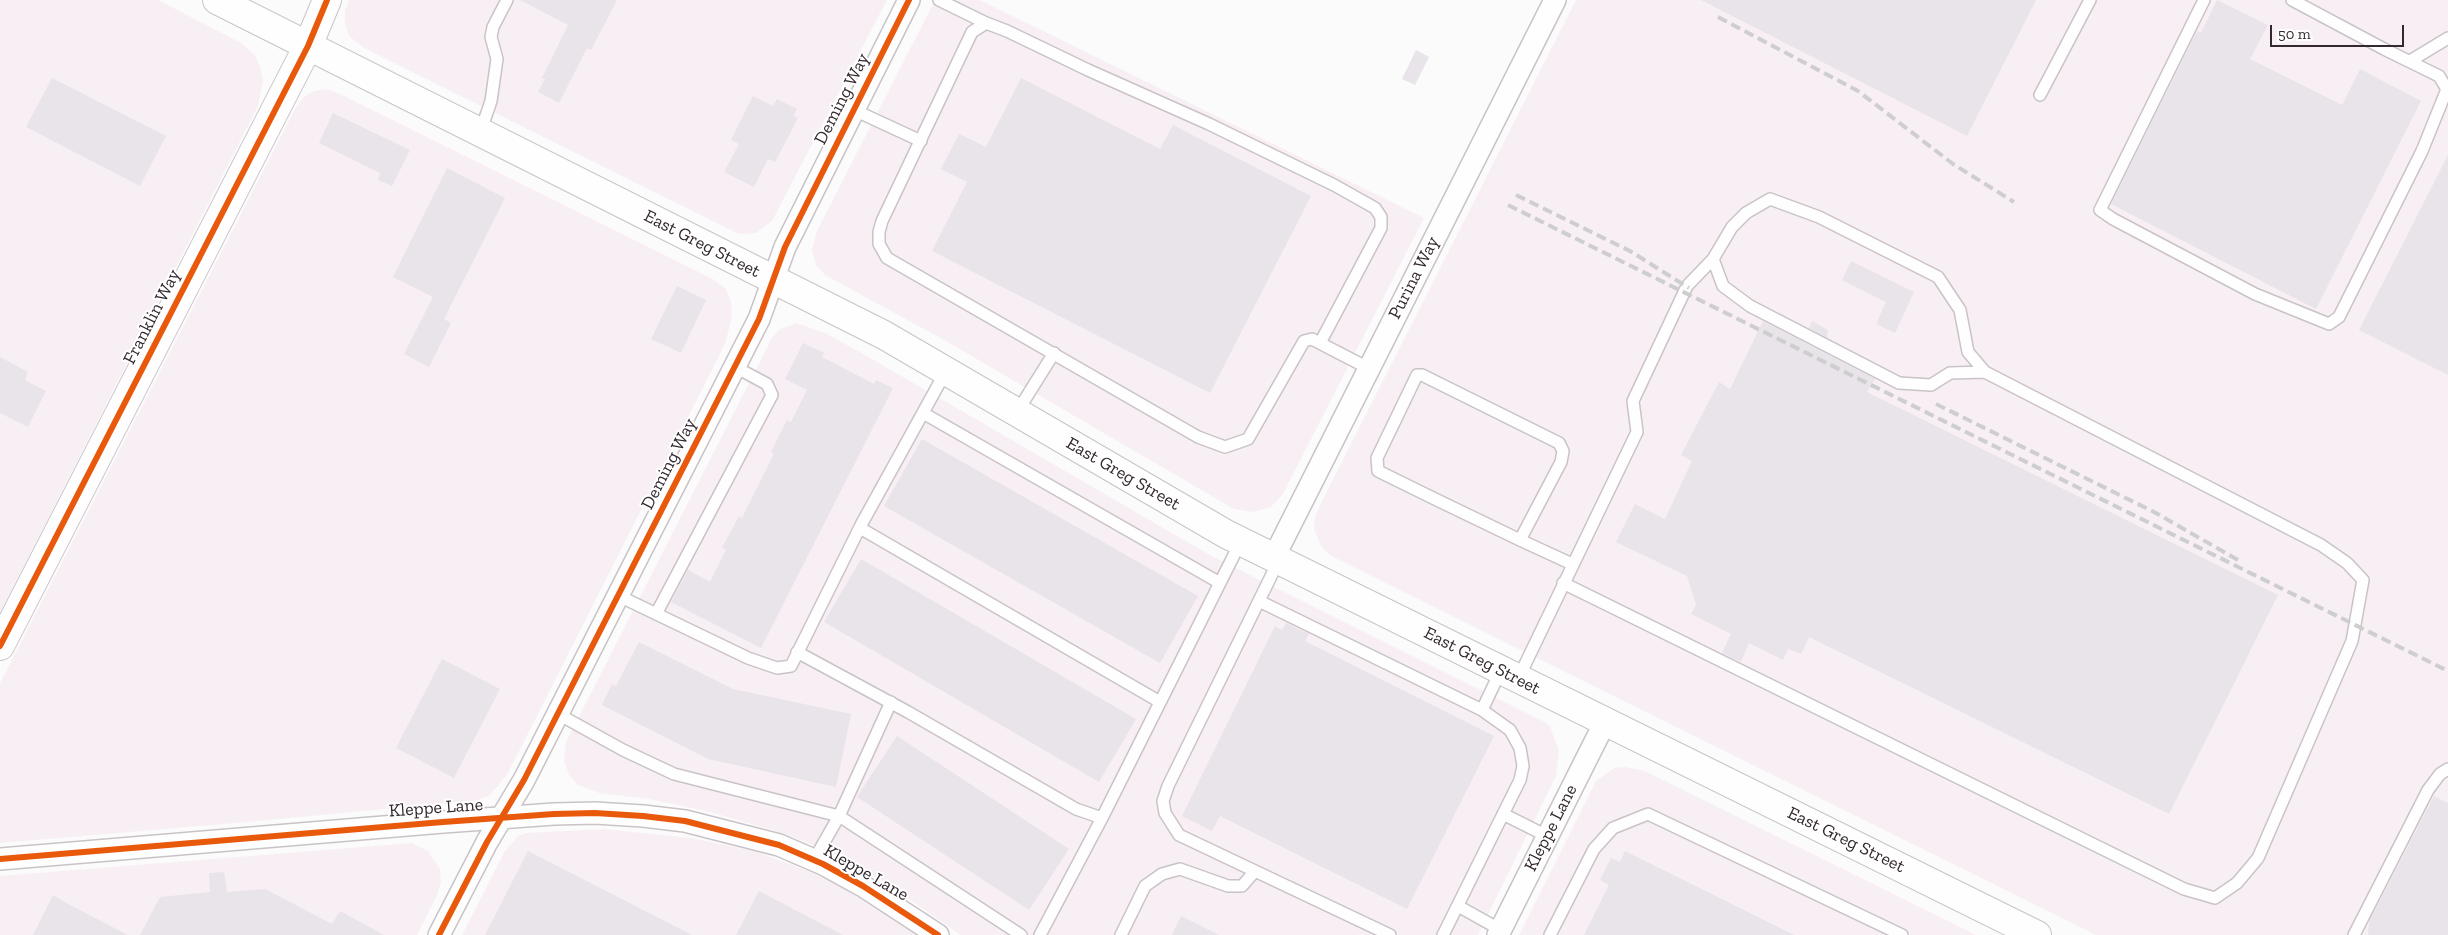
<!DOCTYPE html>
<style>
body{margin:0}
#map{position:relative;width:2448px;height:935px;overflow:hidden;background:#fbfbfb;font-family:"Zilla Slab",serif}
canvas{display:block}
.scale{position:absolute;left:2270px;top:25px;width:134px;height:22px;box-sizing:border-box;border:2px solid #33282f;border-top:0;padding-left:6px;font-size:15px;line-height:18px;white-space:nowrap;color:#33282f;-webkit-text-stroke:4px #fff;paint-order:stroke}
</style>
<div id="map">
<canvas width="2448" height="935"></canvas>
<div class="scale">50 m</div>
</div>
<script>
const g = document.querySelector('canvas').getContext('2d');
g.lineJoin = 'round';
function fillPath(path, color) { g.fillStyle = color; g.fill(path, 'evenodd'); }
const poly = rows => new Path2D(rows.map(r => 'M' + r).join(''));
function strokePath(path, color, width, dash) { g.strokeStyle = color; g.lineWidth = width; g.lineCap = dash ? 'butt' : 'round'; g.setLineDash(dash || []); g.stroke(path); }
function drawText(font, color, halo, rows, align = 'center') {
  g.font = font + ' "Zilla Slab",serif'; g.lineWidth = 4; g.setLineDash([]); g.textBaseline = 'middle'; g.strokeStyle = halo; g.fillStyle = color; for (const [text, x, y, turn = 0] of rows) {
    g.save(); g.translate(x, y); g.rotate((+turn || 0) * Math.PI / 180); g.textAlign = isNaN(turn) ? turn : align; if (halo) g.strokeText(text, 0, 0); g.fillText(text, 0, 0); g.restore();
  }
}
const built = poly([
 [0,0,158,0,241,43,254,54,261,68,263,82,258,106,0,613],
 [349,0,887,0,772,221,756,233,745,234,737,233,364,48,349,36,345,24,345,11],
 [935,0,980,0,1424,218,1283,494,1271,507,1253,512,1234,509,944,340,825,275,816,265,812,250,817,231],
 [1576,0,2448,0,2448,935,2096,935,1331,556,1322,548,1314,529,1315,517,1320,505],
 [327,89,340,94,713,279,726,289,731,302,732,317,725,344,507,775,489,796,477,800,259,821,0,843,0,683,296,107,304,97,314,91],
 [796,323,825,333,860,352,1210,555,1543,721,1550,726,1559,751,1556,776,1478,935,961,935,884,882,851,863,811,844,779,832,710,812,649,799,599,793,578,785,569,775,564,762,566,742,772,338,779,330],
 [1625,767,1645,771,1976,935,1519,935,1596,781,1614,768],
 [604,829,691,838,754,851,808,871,837,884,916,935,462,935,505,851,518,836,526,833],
 [412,843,428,851,440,869,441,882,437,895,417,935,0,935,0,876]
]);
const building = poly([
 [520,0,617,0,591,50,587,48,559,103,538,92,545,79,542,78,568,25],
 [1701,0,2036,0,1967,136],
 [2217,0,2268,25,2250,59,2342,105,2360,69,2421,101,2316,309,2111,204,2197,31,2201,33],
 [1416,50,1429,57,1415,85,1402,79],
 [52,78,166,136,140,186,26,127],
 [1021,78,1160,149,1173,125,1311,196,1210,393,932,251,967,182,941,169,959,134,986,147],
 [753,96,773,106,777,99,797,109,793,116,798,118,775,162,768,159,754,187,724,172,739,144,731,140],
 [333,113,410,150,392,186,378,180,380,173,319,143],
 [2448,155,2448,375,2359,330],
 [447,168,505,198,444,319,451,323,429,367,404,354,433,297,393,277],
 [1851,261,1914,292,1895,333,1876,324,1886,302,1842,280],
 [677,286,706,300,681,353,651,339],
 [1763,321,1875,379,1867,392,2278,595,2169,814,1809,637,1801,654,1788,649,1783,660,1749,643,1741,662,1722,653,1731,634,1691,614,1696,605,1687,576,1616,542,1635,504,1665,519,1692,461,1681,455,1719,382,1730,389],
 [1812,321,1828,330,1827,338,1809,328],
 [803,343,824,353,822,357,874,384,876,380,893,388,761,648,671,602,688,570,710,582,726,550,722,548,739,516,742,518,774,454,771,452,787,420,791,422,807,390,785,379],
 [0,357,28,372,25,380,46,391,28,427,0,413],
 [922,439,1198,596,1160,663,884,506],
 [861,559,1136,719,1099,782,824,622],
 [1286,623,1309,634,1305,641,1494,736,1407,909,1220,816,1212,831,1182,816,1275,626,1282,630],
 [639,642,733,689,851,714,836,787,708,759,602,705,612,684,616,686],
 [442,659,500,689,454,778,396,748],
 [897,736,1069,849,1029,910,857,797],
 [2434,796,2448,803,2448,935,2368,935,2369,922],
 [528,851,692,935,485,935],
 [1625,851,1794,935,1584,935,1609,885,1600,880,1611,858,1620,862],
 [224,872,227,892,265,889,332,924,340,911,384,935,140,935,160,897,210,892,209,873],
 [759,891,843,935,736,935],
 [53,895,68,904,128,935,33,935],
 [1181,916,1219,935,1172,935]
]);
const lane = poly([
 [939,0,986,23],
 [2204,0,2100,210,2113,219,2255,294,2329,324,2339,317,2422,151,2447,89,2439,76,2384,49,2292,0],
 [2410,61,2448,38],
 [2040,95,2090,0],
 [854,110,921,141],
 [480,133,491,101,497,59,491,37,493,27,507,0],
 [1320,343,1381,228,1381,217,1375,208,1334,185,1209,124,1088,70,1007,31,986,23,972,32,882,221,879,232,879,244,887,258,1198,437,1225,447,1248,439,1304,341,1312,339,1368,368],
 [1017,412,1054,353],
 [923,413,1220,583],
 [860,528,1160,702],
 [1520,540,1561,462,1563,451,1559,443,1422,375,1417,375,1377,458,1378,471,1437,500,1520,540,1572,564],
 [1279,560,1168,786,1163,801,1165,813,1179,835,1390,935],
 [1563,583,2184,889,2215,898,2237,883,2258,858,2352,641,2363,580,2347,563,2321,545,1985,372,1968,352,1960,310,1938,277,1819,217,1770,199,1746,213,1732,227,1713,259,1723,286,1750,306,1899,383,1931,385,1950,373,1985,372],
 [619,596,748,658,777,668,791,666,861,525,946,371],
 [1259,601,1482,710,1510,730,1520,748,1523,766,1520,780,1443,935],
 [656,614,772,395,767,384,735,367],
 [797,652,908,712,1076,809,1102,818,1241,541],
 [1518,679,1637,432,1633,401,1687,286,1713,259],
 [1482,710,1501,670],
 [558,714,623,750,674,774,839,816,1021,935],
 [1503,814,1547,836],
 [814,860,839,816,891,702],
 [1458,906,1501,930],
 [1040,935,1102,818],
 [1121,935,1145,886,1162,874,1180,869,1228,886,1242,886,1255,871],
 [1550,935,1594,849,1613,828,1648,814,1902,935],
 [2354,935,2428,790,2440,774,2448,769]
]);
const street = poly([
 [1274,557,1555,0],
 [0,859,443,822,554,814,595,813,643,816,685,821,779,845,823,864,863,886,938,935],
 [439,935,487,842,524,780,759,319,785,247,909,0],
 [1498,935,1605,722]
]);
const secondary = poly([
 [217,0,884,335,1226,534,2037,935],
 [0,646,308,46,327,0]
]);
const rail = poly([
 [1718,17,1858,91,1953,164,2014,202],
 [1516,195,1630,251,1689,288],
 [1508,205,2448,671],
 [1936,404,2154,512,2238,560]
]);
const cycleway = poly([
 [0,646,308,46,327,0],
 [0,859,443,822,554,814,595,813,643,816,685,821,779,845,823,864,863,886,938,935],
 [439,935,487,842,524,780,759,319,785,247,909,0]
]);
const streetNames = [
 ["Deming Way",842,99,-63],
 ["East Greg Street",702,244,27],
 ["Purina Way",1414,278,-63],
 ["Franklin Way",152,317,-63],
 ["Deming Way",669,464,-63],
 ["East Greg Street",1123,474,30],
 ["East Greg Street",1482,661,27],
 ["Kleppe Lane",436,808,-4],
 ["Kleppe Lane",1551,828,-63],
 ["East Greg Street",1846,840,26],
 ["Kleppe Lane",866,873,30]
];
fillPath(built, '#f8eff4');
fillPath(building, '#e8e4e9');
strokePath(lane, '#c9c3c7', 14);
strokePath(street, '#c9c3c7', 24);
strokePath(secondary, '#c9c3c7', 30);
strokePath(lane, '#fefefe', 11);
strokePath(street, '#fefefe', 21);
strokePath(secondary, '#fefefe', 28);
strokePath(rail, '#cfcecf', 4, [10, 5]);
strokePath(cycleway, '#e8590c', 6);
drawText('18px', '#33282f', '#fff', streetNames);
</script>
